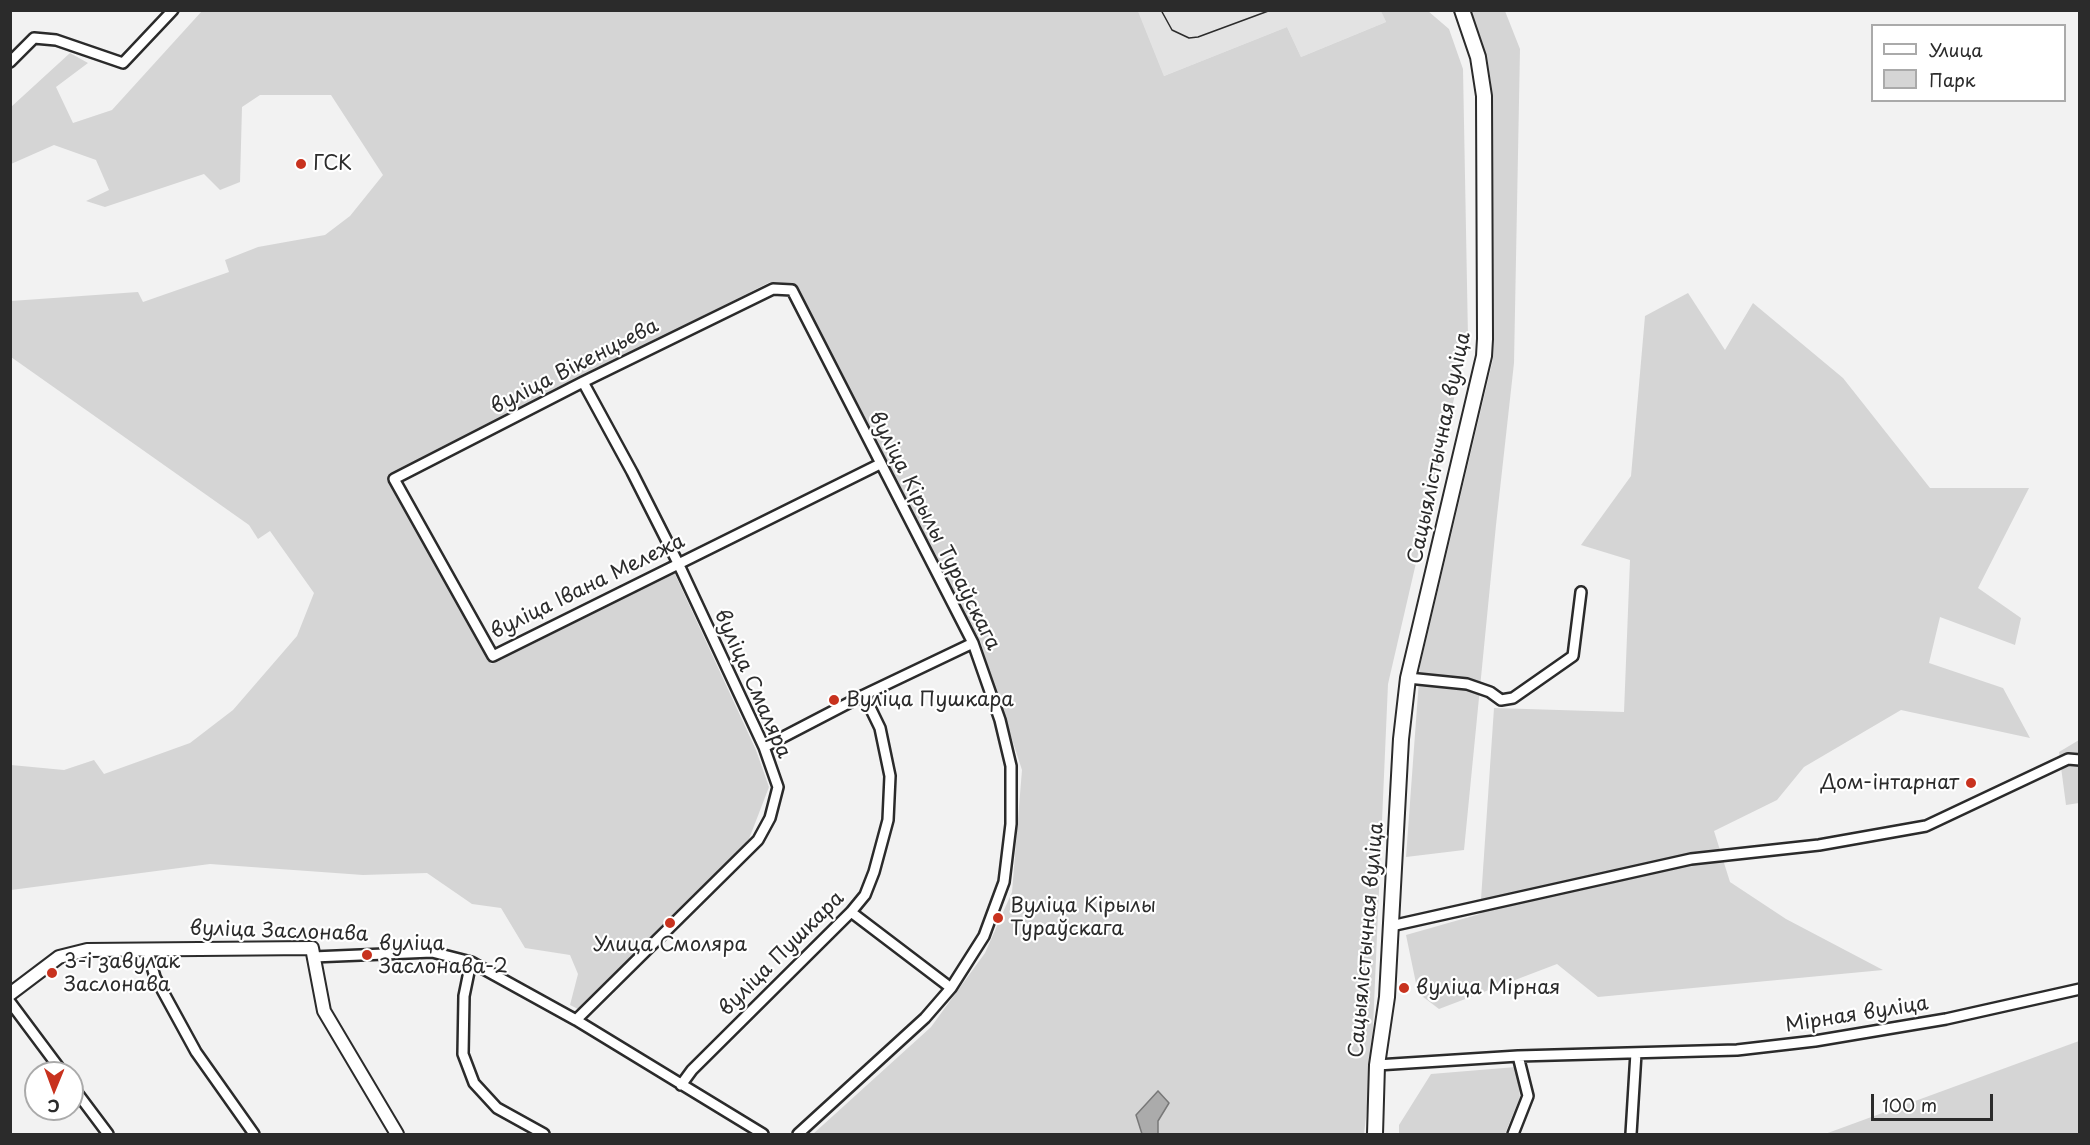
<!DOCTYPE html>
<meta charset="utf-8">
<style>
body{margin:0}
#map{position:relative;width:2090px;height:1145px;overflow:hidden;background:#f2f2f2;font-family:"Playpen Sans",sans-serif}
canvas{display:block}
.frame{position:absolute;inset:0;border:12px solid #2b2b2b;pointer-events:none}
.legend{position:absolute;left:1871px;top:24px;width:195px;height:78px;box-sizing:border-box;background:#fff;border:2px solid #aaa;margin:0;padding:8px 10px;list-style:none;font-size:18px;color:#2b2b2b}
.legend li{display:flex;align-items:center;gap:12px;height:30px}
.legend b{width:30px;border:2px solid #aaa}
.north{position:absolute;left:24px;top:1061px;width:60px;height:60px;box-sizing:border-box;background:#fff;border:2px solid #aaa;border-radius:50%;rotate:181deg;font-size:16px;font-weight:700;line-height:24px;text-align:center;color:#2b2b2b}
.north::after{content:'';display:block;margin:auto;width:21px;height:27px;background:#c8321e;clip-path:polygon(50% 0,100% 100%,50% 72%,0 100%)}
.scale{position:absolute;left:1871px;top:1094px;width:122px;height:27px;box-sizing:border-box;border:3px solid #2b2b2b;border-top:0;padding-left:8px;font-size:18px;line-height:21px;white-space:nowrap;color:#2b2b2b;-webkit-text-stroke:4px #fff;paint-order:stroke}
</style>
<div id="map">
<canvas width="2090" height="1145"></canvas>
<div class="frame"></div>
<ul class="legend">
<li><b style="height:8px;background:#fff"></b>Улица</li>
<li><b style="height:16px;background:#d5d5d5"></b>Парк</li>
</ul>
<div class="north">С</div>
<div class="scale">100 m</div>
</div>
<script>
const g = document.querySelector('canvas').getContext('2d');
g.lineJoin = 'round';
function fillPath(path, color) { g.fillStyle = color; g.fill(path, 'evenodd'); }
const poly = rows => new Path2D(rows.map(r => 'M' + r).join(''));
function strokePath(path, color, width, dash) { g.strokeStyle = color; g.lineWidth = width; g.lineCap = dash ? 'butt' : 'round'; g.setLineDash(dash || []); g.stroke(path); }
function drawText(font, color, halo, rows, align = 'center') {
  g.font = font + ' "Playpen Sans",sans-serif'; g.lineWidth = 4.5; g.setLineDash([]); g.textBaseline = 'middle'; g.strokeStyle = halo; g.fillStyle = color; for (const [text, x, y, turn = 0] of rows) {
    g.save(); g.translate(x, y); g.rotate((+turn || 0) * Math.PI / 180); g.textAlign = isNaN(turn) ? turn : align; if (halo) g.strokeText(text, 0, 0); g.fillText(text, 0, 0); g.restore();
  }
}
const built = poly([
 [1381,10,1386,22,1301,57,1287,27,1164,76,1138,11]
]);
const green = poly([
 [202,11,1138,11,1164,76,1287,27,1301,57,1386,22,1381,11,1428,11,1449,29,1463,69,1468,338,1388,684,1371,1073,1364,1134,813,1134,931,1027,985,953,1012,892,1022,770,980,641,796,284,770,282,387,476,491,664,674,572,756,750,769,787,749,839,578,1009,570,1005,578,974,570,955,525,948,501,908,472,904,427,873,363,875,210,864,11,890,11,765,64,770,94,760,104,774,190,743,233,710,297,636,314,593,270,531,258,539,249,525,11,357,11,301,138,292,143,302,229,272,225,260,258,247,325,235,350,216,383,175,331,95,260,95,242,107,240,182,220,190,204,174,105,207,86,201,109,190,96,160,54,145,11,164,11,107,70,53,88,63,56,87,73,123,112,110],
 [1470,11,1505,11,1520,49,1514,363,1496,525,1464,850,1406,857,1420,666,1493,359,1491,82,1481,39],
 [1688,293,1725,350,1753,303,1843,378,1930,488,2029,488,1978,588,2021,618,2015,645,1940,617,1929,663,2003,688,2030,738,1901,710,1804,767,1777,800,1714,831,1730,882,1786,919,1883,970,1598,997,1557,964,1439,1009,1418,993,1406,935,1480,914,1494,708,1624,712,1630,560,1581,545,1631,476,1645,316],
 [2079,740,2079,803,2066,805,2059,752],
 [2079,1041,2079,1134,1825,1134],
 [1516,1067,1520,1097,1505,1134,1399,1134,1399,1125,1431,1074]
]);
const water = poly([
 [1158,1091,1169,1103,1158,1121,1158,1134,1142,1134,1136,1115,1158,1091]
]);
const minor = poly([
 [10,62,34,38,56,40,123,63,173,10],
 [1408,678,1467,684,1490,692,1501,700,1513,698,1573,656,1581,592],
 [764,747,864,695,973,643],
 [851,912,951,988],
 [1391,926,1691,859,1819,845,1926,826,2068,759,2080,760],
 [149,949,149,956,155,977,196,1052,254,1134],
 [313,957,432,952,471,962,576,1020,763,1134],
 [471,962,464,996,463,1054,474,1083,497,1108,544,1134],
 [10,1002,63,1073],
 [576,1020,758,840,770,818,778,787,764,747,678,563,632,472,583,382],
 [1377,1065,1518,1056,1737,1050,1815,1041,1946,1019,2080,989],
 [681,1085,692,1070,851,912,865,895,874,872,888,820,890,776,880,728,864,695],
 [72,1086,108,1134],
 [798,1134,925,1018,951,988,984,936,1004,882,1011,824,1011,766,1000,720,973,643,792,290,773,289,583,382,394,479,493,656,880,464],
 [1513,1134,1528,1096,1518,1056],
 [1631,1134,1636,1053]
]);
const tertiary = poly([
 [10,994,59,957,87,950,312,948,324,1011,397,1134]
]);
const secondary = poly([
 [1375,1134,1377,1065,1387,997,1401,739,1408,678,1484,356,1485,339,1484,96,1478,57,1462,10]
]);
const tram = poly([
 [1161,10,1172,30,1189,38,1198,37,1271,10]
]);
const markers = [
 [301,164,6,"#c8321e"],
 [834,700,6,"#c8321e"],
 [1971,783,6,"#c8321e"],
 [998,918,6,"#c8321e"],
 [670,923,6,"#c8321e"],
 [367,955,6,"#c8321e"],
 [52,973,6,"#c8321e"],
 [1404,988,6,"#c8321e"]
];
const poiNames = [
 ["ГСК",313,164],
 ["Вуліца Пушкара",846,700],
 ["Дом-інтарнат",1959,783,"right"],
 ["Вуліца Кірылы",1010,906],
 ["Тураўскага",1010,929],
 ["вуліца",379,944],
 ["Заслонава-2",379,967],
 ["Улица Смоляра",670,945,"center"],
 ["3-і завулак",64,962],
 ["Заслонава",64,985],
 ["вуліца Мірная",1416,988]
];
const streetNames = [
 ["вуліца Вікенцьева",575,367,-27],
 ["Сацыялістычная вуліца",1440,448,-78],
 ["вуліца Кірылы Тураўскага",934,531,63],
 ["вуліца Івана Мележа",588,587,-26],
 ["вуліца Смаляра",752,684,66],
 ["вуліца Заслонава",279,932,2],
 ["Сацыялістычная вуліца",1367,940,-85],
 ["вуліца Пушкара",782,954,-45],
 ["Мірная вуліца",1857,1015,-9]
];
fillPath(built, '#e3e3e3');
fillPath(green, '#d5d5d5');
fillPath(water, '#ababab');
strokePath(water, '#787878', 1.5);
strokePath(minor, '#2b2b2b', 14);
strokePath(tertiary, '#2b2b2b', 16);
strokePath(secondary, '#2b2b2b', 18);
strokePath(minor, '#fff', 9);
strokePath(tertiary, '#fff', 12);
strokePath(secondary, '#fff', 14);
strokePath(tram, '#2b2b2b', 1.5);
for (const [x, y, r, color] of markers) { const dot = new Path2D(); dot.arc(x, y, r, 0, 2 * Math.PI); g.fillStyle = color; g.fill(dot); strokePath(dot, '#fff', 2); }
drawText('20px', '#2b2b2b', '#fff', poiNames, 'left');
drawText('20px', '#2b2b2b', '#fff', streetNames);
</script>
